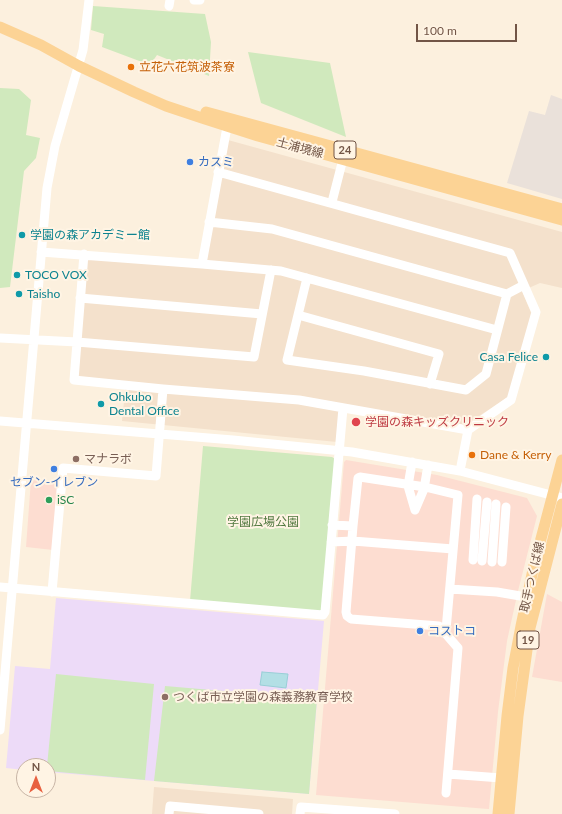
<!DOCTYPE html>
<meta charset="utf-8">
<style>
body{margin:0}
#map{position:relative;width:562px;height:814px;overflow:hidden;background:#fcf0de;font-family:Lato,sans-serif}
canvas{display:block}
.north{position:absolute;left:16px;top:758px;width:40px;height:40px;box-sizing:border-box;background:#fff4e4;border:1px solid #c7b4a5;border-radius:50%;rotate:0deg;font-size:11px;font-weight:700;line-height:16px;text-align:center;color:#725546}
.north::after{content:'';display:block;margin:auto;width:14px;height:18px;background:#e86140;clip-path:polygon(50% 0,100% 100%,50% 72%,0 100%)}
.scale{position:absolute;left:416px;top:24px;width:101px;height:18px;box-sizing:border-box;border:2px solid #725546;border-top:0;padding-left:5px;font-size:12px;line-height:14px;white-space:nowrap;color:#725546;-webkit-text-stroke:3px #fff4e4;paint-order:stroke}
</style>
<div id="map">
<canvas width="562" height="814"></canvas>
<div class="north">N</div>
<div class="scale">100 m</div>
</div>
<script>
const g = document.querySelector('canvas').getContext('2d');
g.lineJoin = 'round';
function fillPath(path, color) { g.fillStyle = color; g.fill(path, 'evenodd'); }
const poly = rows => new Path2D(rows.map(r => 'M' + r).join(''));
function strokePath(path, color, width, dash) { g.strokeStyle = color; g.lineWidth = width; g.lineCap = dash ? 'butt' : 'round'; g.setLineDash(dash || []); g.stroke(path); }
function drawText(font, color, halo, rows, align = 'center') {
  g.font = font + ' Lato,"Noto Sans JP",sans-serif'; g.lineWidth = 4; g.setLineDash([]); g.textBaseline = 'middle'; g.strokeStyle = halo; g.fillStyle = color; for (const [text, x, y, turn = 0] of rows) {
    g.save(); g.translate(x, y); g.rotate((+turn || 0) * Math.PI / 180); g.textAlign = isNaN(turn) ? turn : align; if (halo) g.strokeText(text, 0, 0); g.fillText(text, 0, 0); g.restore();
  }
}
const residential = poly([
 [228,140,562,232,562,288,540,283,522,291,532,315,508,397,464,426,338,409,340,413,337,442,122,421,126,382,79,378,77,375,86,259,204,267],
 [154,787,293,799,292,814,152,814]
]);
const commercial = poly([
 [346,460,437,475,527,498,537,516,518,591,507,641,498,712,489,809,488,809,316,795,344,462],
 [31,480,59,482,53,550,26,547],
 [547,594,562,602,562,682,532,677]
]);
const industrial = poly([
 [551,95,562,99,562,199,507,183,529,111,545,115]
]);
const education = poly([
 [56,598,324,621,309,794,48,772,48,766,24,766,24,770,6,768,15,666,50,669]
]);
const green = poly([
 [93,6,205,14,211,42,209,76,157,55,150,65,102,47,104,34,91,30],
 [248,52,330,63,346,137,261,103],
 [0,88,19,89,31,100,26,135,40,138,36,158,24,171,10,287,0,288],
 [203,446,332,457,335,459,322,610,320,611,190,601],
 [56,674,154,684,145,780,48,771,47,766],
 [165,686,317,699,309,794,154,781]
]);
const water = poly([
 [262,672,288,674,286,688,260,685,262,672]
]);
const minor = poly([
 [194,0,200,0],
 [169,6,170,0],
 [332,202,343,159],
 [209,222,272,229,507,294,486,374,466,390,364,371,287,360,307,278],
 [41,252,202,264,281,271,497,330],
 [84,254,74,380,163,389,299,400,468,430,511,400,536,312,510,253,218,172],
 [202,264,227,127],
 [507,294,524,285],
 [80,298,262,314],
 [298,315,439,354,430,384],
 [0,338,77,342,254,357,271,270],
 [0,421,233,440,352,452,460,471,562,498],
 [412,462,408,486,415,510],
 [460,471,468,430],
 [415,510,424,489,428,465],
 [332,525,353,526],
 [331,542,353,541,453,549],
 [473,560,477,499],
 [482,561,487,502],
 [492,562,496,504],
 [502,562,506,507],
 [0,587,323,615,325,612,343,408],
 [450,589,497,592,526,597],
 [52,592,63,468,156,476,163,389],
 [0,730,47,188,55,146,83,50,89,0],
 [448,774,501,778],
 [446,793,458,648,439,626,351,619,347,616,346,612,353,526,358,478,360,477,425,487,458,495,446,630],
 [169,814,170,806,259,814],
 [300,814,301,807,395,814]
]);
const major = poly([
 [0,27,41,45,79,66,134,92,166,106,202,118,258,136,562,220],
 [206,112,562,209],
 [498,814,507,716,513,668,521,626,534,565,562,460],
 [509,814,518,716,530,628,562,504]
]);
const markers = [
 [131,67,4,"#e8710a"],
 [190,162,4,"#3f7fe0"],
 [22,235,4,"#0f9aa8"],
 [17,275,4,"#0f9aa8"],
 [19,294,4,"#0f9aa8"],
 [546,357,4,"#0f9aa8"],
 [101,404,4,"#0f9aa8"],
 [356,422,5,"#e0444e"],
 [472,455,4,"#e8710a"],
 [76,459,4,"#8d6e63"],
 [54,469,4,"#3f7fe0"],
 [49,500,4,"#2e9e5b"],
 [420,631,4,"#3f7fe0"],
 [165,697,4,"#8d6e63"]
];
const shields = [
 [345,150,22],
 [528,640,22]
];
const shieldNames = [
 ["24",345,150],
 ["19",528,640]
];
const foodNames = [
 ["立花六花筑波茶寮",139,67],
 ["Dane & Kerry",480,455]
];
const streetNames = [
 ["土浦境線",300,148,15],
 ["取手つくば線",532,577,-77]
];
const shopNames = [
 ["カスミ",198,162],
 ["セブン-イレブン",54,482,"center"],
 ["コストコ",428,631]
];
const cultureNames = [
 ["学園の森アカデミー館",30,235],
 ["TOCO VOX",25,275],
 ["Taisho",27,294],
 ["Casa Felice",538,357,"right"],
 ["Ohkubo",109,397],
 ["Dental Office",109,411]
];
const healthNames = [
 ["学園の森キッズクリニック",365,422]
];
const educationNames = [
 ["マナラボ",84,459],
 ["つくば市立学園の森義務教育学校",173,697]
];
const leisureNames = [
 ["iSC",57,500]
];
const parkNames = [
 ["学園広場公園",263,522]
];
fillPath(residential, '#f4e1cc');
fillPath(commercial, '#fdddd1');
fillPath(industrial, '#eae1da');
fillPath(education, '#eddbf8');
fillPath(green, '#d0e9bd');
fillPath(water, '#b3dfe5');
strokePath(water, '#99cfd7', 1);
strokePath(minor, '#fff', 9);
strokePath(major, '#fcd395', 11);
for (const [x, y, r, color] of markers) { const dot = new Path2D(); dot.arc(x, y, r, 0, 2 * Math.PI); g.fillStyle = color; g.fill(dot); strokePath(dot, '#fff4e4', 1.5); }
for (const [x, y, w] of shields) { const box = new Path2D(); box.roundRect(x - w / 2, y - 9, w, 18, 3); g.fillStyle = '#fff4e4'; g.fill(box); strokePath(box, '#725546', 1); }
drawText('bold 11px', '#725546', null, shieldNames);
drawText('12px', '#c56008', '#fff4e4', foodNames, 'left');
drawText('12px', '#725546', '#fff4e4', streetNames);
drawText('12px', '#366cbe', '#fff4e4', shopNames, 'left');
drawText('12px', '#0d838f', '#fff4e4', cultureNames, 'left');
drawText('12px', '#be3a42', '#fff4e4', healthNames, 'left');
drawText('12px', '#785e54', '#fff4e4', educationNames, 'left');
drawText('12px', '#27864d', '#fff4e4', leisureNames, 'left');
drawText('12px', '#51783f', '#fff4e4', parkNames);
</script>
